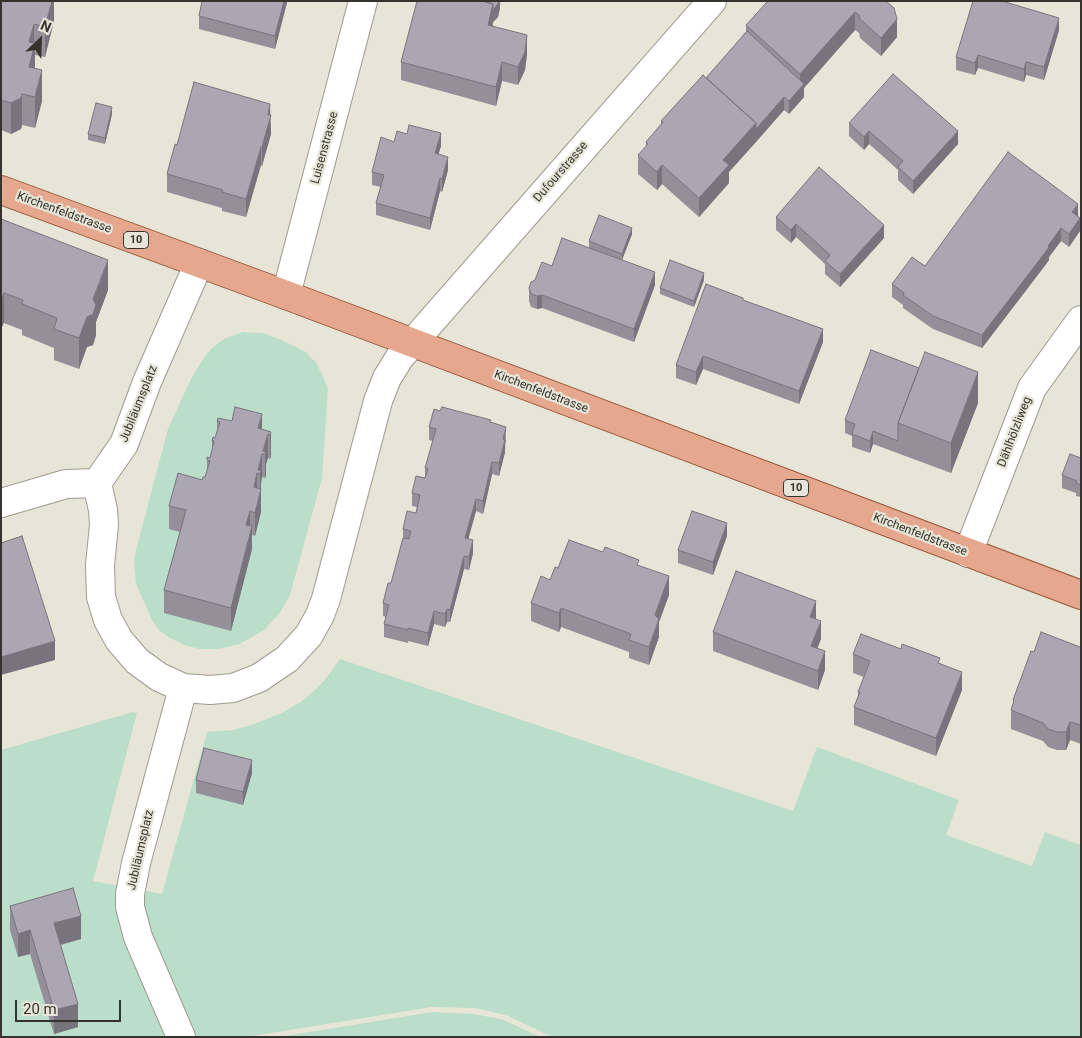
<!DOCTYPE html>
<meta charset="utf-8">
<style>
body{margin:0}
#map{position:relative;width:1082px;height:1038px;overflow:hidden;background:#e7e5d7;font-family:Roboto,sans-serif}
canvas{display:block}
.frame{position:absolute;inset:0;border:2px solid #34332e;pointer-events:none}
.north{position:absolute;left:15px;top:15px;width:50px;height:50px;-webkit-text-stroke:4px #e7e5d7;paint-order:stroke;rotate:24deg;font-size:14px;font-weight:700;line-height:20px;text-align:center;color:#34332e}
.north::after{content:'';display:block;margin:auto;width:18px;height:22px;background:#34332e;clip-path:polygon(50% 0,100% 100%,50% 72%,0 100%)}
.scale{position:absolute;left:15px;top:1000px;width:106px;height:22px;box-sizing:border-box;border:2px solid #34332e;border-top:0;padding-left:6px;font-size:15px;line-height:18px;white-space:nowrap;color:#34332e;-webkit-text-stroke:4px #e7e5d7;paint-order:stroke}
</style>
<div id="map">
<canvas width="1082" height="1038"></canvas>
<div class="frame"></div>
<div class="north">N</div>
<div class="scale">20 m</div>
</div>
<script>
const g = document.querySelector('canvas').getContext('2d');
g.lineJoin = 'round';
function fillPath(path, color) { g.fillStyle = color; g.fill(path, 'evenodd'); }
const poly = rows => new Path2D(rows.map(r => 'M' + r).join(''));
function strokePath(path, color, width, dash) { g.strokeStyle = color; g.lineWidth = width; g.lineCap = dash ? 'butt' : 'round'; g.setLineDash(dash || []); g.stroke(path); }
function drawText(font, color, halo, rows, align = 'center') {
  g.font = font + ' Roboto,sans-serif'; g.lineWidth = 4.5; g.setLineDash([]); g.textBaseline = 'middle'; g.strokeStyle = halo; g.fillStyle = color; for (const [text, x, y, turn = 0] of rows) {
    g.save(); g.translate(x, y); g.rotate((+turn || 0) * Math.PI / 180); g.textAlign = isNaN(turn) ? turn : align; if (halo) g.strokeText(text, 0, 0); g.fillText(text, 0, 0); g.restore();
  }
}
const green = poly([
 [243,332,262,333,282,340,306,352,317,364,328,388,322,478,290,595,279,614,264,630,239,644,218,649,200,649,184,645,170,638,160,631,153,622,136,584,134,560,136,550,168,429,191,379,203,359,212,348,224,339],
 [340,659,793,811,817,747,959,800,946,835,1032,866,1045,832,1081,845,1081,1037,552,1037,506,1015,475,1008,432,1007,246,1037,1,1037,1,750,133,712,137,713,93,881,162,894,207,732,234,730,254,724,282,713,301,702,314,691,324,681],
 [432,1012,474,1014,504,1020,540,1037,279,1037]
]);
const street = poly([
 [199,263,147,382,124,444,97,483,103,510,104,525,100,565,101,597,108,620,119,640,137,661,159,677,183,688,210,690,233,688,259,678,287,659,309,635,320,615,326,599,378,401,387,378,400,357,712,1],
 [286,295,363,1],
 [1,503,66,484,97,483],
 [968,553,1032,388,1081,320],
 [181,1037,138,937,130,907,130,894,136,863,183,688]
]);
const primary = poly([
 [1,190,286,295,1081,595]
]);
const wall = poly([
 [1,1,54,1,54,21,45,57,35,55,35,69,42,101,35,128,22,125,21,129,11,134,1,130],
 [287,1,275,49,199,29,199,16],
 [500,1,500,8,498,17,493,22,493,26,527,54,525,70,518,85,502,81,496,106,401,80,401,62],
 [886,1,897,37,881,56,860,38,859,33,855,30,804,88,804,97,789,114,784,110,729,172,729,183,699,217,662,184,657,190,638,174,638,155,646,147,646,142,661,124,661,121,706,78,746,32,746,25],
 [1059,30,1044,80,1026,75,1024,82,978,68,975,75,956,70,956,57],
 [112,114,105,144,88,140,88,134],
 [270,115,271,134,262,166,261,165,246,217,222,211,222,208,167,192,167,174,177,145],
 [849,123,958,144,913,194,898,180,898,170,886,159,869,144,864,150,849,136],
 [394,142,441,146,438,154,448,170,442,192,440,191,430,230,376,215,376,203,381,187,372,185,372,172],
 [1078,216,1080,231,1069,247,1061,241,1049,257,1049,260,1044,267,982,348,933,329,903,308,903,305,892,297,892,284,925,266],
 [776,217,884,238,840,287,825,274,825,264,796,237,791,243,776,230],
 [1,219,108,290,96,322,96,335,93,345,87,347,79,369,54,360,54,348,22,335,22,330,4,323],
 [632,234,622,260,655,285,634,342,542,308,537,309,531,307,529,301,529,288,535,280,552,266,589,248,589,241],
 [704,280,694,307,660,294,660,288],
 [743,300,823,342,799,404,703,369,696,385,676,378,676,365],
 [978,403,951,473,873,444,870,453,852,447,852,436,845,433,845,420],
 [217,421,232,421,271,432,271,455,270,459,268,458,266,464,266,475,265,478,262,477,261,483,261,512,255,536,252,535,252,549,231,631,164,613,164,590,180,532,169,529,169,506,205,477,207,471,207,460,210,458,212,451,212,441,215,438,217,431],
 [491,423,506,440,505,444,505,452,499,476,492,474,483,514,476,511,468,539,473,553,469,570,464,569,450,622,447,622,445,627,434,624,428,646,408,641,408,643,384,637,384,624,386,617,383,616,383,603,391,583,403,538,403,529,416,513,417,507,412,506,412,493,425,478,425,468,433,441,429,440,429,427],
 [1081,458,1081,497,1076,496,1076,493,1062,488,1062,475],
 [727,536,713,575,678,563,678,550],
 [639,565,669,595,659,622,659,637,649,665,629,658,629,652,561,627,559,632,531,621,531,603,550,580,558,568],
 [816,619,821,639,817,648,825,670,818,690,713,651,713,632],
 [1081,645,1081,744,1070,740,1066,750,1057,750,1048,747,1043,741,1011,729,1011,710,1013,705,1013,700,1080,647],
 [853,654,940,663,962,690,936,756,854,725,854,707,858,696,858,692,864,677,853,673],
 [252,773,243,805,196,793,196,780],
 [10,906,81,939,61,945,78,1027,54,1034,30,954,18,957,10,930]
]);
const shadedWall = poly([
 [52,1,54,1,54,21,45,57,45,27],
 [284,1,287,1,287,3,275,49,275,36],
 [499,1,500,1,500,8,498,17,493,22,488,44,488,25,493,4],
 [855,12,855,30,804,88,804,97,789,114,789,101,800,89,800,74],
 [1059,18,1059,30,1044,80,1044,67],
 [897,19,897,37,881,56,881,38],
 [34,24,34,48,35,43,35,74,29,98,29,42],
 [527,35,527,54,525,70,518,85,518,67],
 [978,55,978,68,975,75,975,63],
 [502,62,502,81,496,106,496,87],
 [1026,62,1026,75,1024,82,1024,69],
 [42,70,42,101,35,128,35,97],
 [22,94,22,125,21,129,11,134,11,103],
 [784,97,784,110,756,142,756,129],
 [270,104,271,134,262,166,262,147,268,115],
 [112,107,112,114,105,144,105,138],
 [756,123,756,142,729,172,729,183,699,217,699,198,723,160],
 [869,131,869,144,864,150,864,137],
 [958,131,958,144,913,194,913,181],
 [441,133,441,146,435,166,435,153],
 [261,147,261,165,246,217,246,199],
 [448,157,448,170,442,192,442,179],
 [662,165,662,184,657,190,657,172],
 [440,178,440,191,430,230,430,218],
 [1078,204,1078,217,1072,212],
 [1080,218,1080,231,1069,247,1069,234],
 [796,224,796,237,791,243,791,230],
 [884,225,884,238,840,287,840,274],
 [632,228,632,234,622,260,622,254],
 [1061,228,1061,241,1049,257,1049,260,982,348,982,335],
 [108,260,108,290,96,322,96,335,93,345,87,347,79,369,79,338],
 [655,272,655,285,634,342,634,329],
 [704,273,704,280,694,307,694,301],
 [4,293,4,323,1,329,1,299],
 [542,295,542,308,537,309,537,296],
 [823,329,823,342,799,404,799,391],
 [703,356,703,369,696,385,696,372],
 [978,372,978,403,951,473,951,443],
 [262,414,262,437,258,428],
 [506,427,505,452,499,476,499,463,503,439],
 [873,431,873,444,870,453,870,441],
 [271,432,271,455,270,459,270,435],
 [268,434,268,458,266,464,266,475,265,478,265,454,263,451],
 [262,454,262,477,261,483,261,512,255,536,255,513,260,494,260,474,258,470],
 [492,462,492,474,483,514,483,501],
 [257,473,257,497,254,487],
 [476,499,476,511,465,551,465,538],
 [250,511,250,534,252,526,252,549,231,631,231,608,246,525],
 [727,523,727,536,713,575,713,562],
 [473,540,473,553,469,570,469,557],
 [464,556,464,569,450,622,450,610],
 [669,576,669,595,659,622,659,637,649,665,649,647,655,615],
 [816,601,816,619,810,617],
 [561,608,561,627,559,632,559,613],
 [447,609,447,622,445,627,445,614],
 [434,611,434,624,428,646,428,633],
 [821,621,821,639,811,665,811,646],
 [55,641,55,660,1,675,1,657],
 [825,651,825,670,818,690,818,671],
 [962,672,962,690,936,756,936,738],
 [1070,722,1070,740,1066,750,1066,732],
 [252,760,252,773,243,805,243,792],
 [81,916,81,939,54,946,54,923],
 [30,930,30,954,18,957,18,934],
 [78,1004,78,1027,54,1034,54,1010]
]);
const building = poly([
 [1,1,52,1,45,27,34,24,29,42,35,43,29,67,42,70,35,97,22,94,21,98,11,103,1,100,1,1],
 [202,1,284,1,275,36,199,16,202,1],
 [417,1,482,1,493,4,488,25,527,35,525,52,518,67,502,62,496,87,401,62,417,1],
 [482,1,499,1,498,4,493,10,493,4,482,1],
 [768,1,886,1,894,8,897,19,881,38,860,19,859,15,855,12,800,74,746,25,768,1],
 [973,1,1002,1,1059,18,1044,67,1026,62,1024,69,978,55,975,63,956,57,973,1],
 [747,31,804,84,789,101,784,97,756,129,756,123,706,78,747,31],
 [893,74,958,131,913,181,898,167,903,161,869,131,864,137,849,123,893,74],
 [703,75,756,123,723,160,729,165,699,198,662,165,657,172,638,155,648,144,646,142,663,122,661,121,703,75],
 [194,82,270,104,268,115,271,115,262,147,261,147,246,199,222,192,223,190,167,174,175,144,177,145,194,82],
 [96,103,112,107,105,138,88,134,96,103],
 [409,125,441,133,435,153,448,157,442,179,440,178,430,218,376,203,384,175,372,172,381,137,394,142,397,131,407,134,409,125],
 [1008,152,1078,204,1072,212,1080,218,1069,234,1061,228,1048,246,1049,247,1044,254,982,335,933,316,903,295,904,293,892,284,912,257,925,266,1008,152],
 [819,167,884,225,840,274,825,261,830,255,796,224,791,230,776,217,819,167],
 [599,215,632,228,622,254,589,241,599,215],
 [1,219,108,260,93,299,96,305,93,314,87,317,79,338,54,329,57,318,22,304,23,300,4,293,1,299,1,219],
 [562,238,655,272,634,329,542,295,537,296,531,294,529,288,531,282,535,280,542,262,552,266,562,238],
 [670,260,704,273,694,301,660,288,670,260],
 [706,284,743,298,743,300,823,329,799,391,703,356,696,372,676,365,706,284],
 [871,350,919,368,898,423,898,441,873,431,870,441,852,434,855,424,845,420,871,350],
 [925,352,978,372,951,443,898,423,925,352],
 [235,407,262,414,258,428,271,432,270,435,268,434,263,451,266,452,265,454,262,454,258,470,261,471,260,474,257,473,254,487,261,489,255,513,250,511,246,525,252,526,231,608,164,590,186,510,169,506,178,473,202,480,203,477,205,477,210,461,207,460,207,457,210,458,214,441,212,441,213,437,215,438,220,422,217,421,218,418,232,421,235,407],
 [442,407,491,420,490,422,506,427,503,439,505,440,499,463,492,462,483,501,476,499,465,538,473,540,469,557,464,556,450,610,447,609,445,614,434,611,428,633,408,628,408,630,384,624,389,605,383,603,388,583,391,583,403,538,409,539,411,531,403,529,407,511,416,513,420,495,412,493,416,476,425,478,428,469,425,468,436,429,429,427,434,409,440,411,442,407],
 [1070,454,1081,458,1081,485,1076,483,1077,481,1062,475,1070,454],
 [692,511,727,523,713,562,678,550,692,511],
 [22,536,55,641,1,657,1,543,22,536],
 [569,540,603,552,605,547,639,560,637,565,669,576,655,615,659,619,649,647,629,640,631,634,561,608,559,613,531,603,541,576,550,580,555,567,558,568,569,540],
 [736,571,816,601,810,617,821,621,811,646,825,651,818,671,713,632,736,571],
 [1041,632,1080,647,1081,645,1081,725,1070,722,1066,732,1057,732,1048,729,1043,723,1011,710,1014,701,1013,700,1031,651,1034,652,1041,632],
 [861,634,901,649,902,644,940,658,938,663,962,672,936,738,854,707,860,692,858,692,870,661,853,654,861,634],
 [204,748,252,760,243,792,196,780,204,748],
 [73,888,81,916,54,923,78,1004,54,1010,30,930,18,934,10,906,73,888]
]);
const shields = [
 [136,240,25],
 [796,488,25]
];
const shieldNames = [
 ["10",136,240],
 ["10",796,488]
];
const streetNames = [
 ["Luisenstrasse",325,148,-75],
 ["Dufourstrasse",561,172,-49],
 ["Kirchenfeldstrasse",64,213,20],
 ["Kirchenfeldstrasse",541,392,21],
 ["Jubiläumsplatz",139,404,-68],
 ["Dählhölzliweg",1015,432,-69],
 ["Kirchenfeldstrasse",920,535,21],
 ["Jubiläumsplatz",141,850,-77]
];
fillPath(green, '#badec9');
strokePath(street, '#9d9b8e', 30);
strokePath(primary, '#9b583a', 30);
strokePath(street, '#fff', 28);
strokePath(primary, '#e5a78d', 28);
fillPath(wall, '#948f99');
fillPath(shadedWall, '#78747d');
fillPath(building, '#aca6b2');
strokePath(building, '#78747d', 1);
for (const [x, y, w] of shields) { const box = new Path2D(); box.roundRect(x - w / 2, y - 8.5, w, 17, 4); g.fillStyle = '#e7e5d7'; g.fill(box); strokePath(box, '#34332e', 1); }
drawText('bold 11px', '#34332e', null, shieldNames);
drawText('12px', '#34332e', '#e7e5d7', streetNames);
</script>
